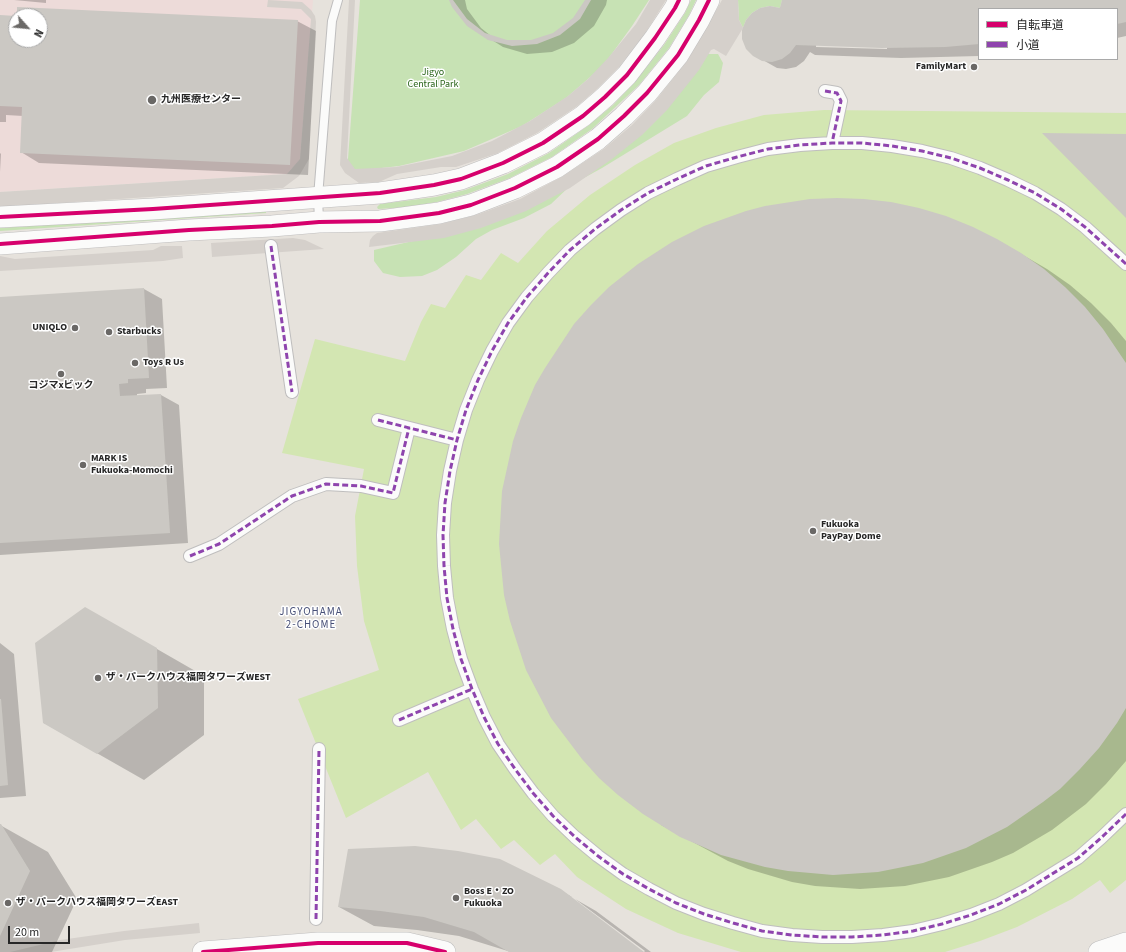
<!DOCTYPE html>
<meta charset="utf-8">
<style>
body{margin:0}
#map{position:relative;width:1126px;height:952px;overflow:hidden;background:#e6e2dc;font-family:"Source Sans 3","Noto Sans JP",sans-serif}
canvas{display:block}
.legend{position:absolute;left:978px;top:8px;width:140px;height:52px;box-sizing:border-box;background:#fff;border:1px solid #a9a9a9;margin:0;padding:5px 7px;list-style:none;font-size:12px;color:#272727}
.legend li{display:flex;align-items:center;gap:8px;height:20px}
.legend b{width:20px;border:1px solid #a9a9a9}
.north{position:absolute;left:8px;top:8px;width:40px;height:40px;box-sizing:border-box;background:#fff;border:1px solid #a9a9a9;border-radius:50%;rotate:117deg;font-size:11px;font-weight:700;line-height:16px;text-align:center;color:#272727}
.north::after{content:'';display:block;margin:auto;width:14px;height:18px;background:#6a6866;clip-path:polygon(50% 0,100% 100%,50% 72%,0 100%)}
.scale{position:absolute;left:8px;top:926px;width:62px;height:18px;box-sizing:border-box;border:2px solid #272727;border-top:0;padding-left:5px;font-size:12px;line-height:14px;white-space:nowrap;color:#272727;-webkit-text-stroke:3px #fff;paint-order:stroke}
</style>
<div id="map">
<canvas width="1126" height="952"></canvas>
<ul class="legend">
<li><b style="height:5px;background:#d6006c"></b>自転車道</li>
<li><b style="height:5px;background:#8e44ad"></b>小道</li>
</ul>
<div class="north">N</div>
<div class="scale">20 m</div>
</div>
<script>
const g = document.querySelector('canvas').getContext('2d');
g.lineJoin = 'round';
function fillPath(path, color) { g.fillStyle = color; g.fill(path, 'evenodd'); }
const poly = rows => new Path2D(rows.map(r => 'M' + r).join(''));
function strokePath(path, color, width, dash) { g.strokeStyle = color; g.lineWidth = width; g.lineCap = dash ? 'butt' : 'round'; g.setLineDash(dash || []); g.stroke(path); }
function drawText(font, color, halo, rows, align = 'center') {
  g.font = font + ' "Source Sans 3","Noto Sans JP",sans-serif'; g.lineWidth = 3; g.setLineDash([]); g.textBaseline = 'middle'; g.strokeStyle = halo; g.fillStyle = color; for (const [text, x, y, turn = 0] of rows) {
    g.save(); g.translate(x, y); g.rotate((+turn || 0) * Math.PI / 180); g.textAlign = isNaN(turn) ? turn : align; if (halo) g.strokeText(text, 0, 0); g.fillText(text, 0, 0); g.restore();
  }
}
const medical = poly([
 [0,0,313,0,300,160,287,174,0,192],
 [16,16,40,16,40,40,16,40]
]);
const green = poly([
 [360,0,649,0,632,26,603,66,566,98,522,126,464,151,399,166,347,172],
 [691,0,696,0,689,15,669,48,639,85,592,129,552,157,510,178,467,194,437,202,409,207,378,209,377,207,380,204,436,197,465,190,508,174,549,153,589,125,613,105,635,82,664,45,685,13],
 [738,0,782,0,780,8,770,6,760,8,752,13,746,20,743,28,739,20],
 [707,54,718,54,723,63,719,82,704,95,687,116,602,168,571,185,551,204,524,218,492,230,476,239,456,257,437,270,422,276,400,277,383,273,374,261,374,250,417,240,519,204,584,166,616,144],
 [266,210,266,213,0,231,0,228]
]);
const pitch = poly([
 [824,110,1126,113,1126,880,1110,893,1100,880,1072,899,1017,927,980,941,945,952,741,952,678,933,626,909,577,877,555,854,540,865,514,840,501,849,476,819,461,830,428,772,346,818,298,699,379,670,364,621,357,566,355,516,364,469,282,453,315,339,405,361,421,322,431,304,445,308,466,275,481,280,501,253,518,263,547,231,590,195,635,165,674,143,716,128,764,115]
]);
const plaza = poly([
 [268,0,302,2,311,10,315,16,316,22,309,159,299,176,283,188,0,207,0,192,287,174,300,159,311,19,301,9,267,7],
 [349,0,355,0,347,158,355,169,396,167,452,156,492,141,530,121,568,96,588,79,608,58,636,24,650,0,666,0,646,32,619,67,597,89,576,107,537,133,498,153,456,167,441,167,397,174,379,182,359,183,345,173,340,165],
 [722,0,738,0,739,20,743,28,726,56,714,49,711,50,699,70,667,110,642,135,612,159,570,188,526,211,481,228,444,238,369,247,370,240,373,236,377,233,441,224,476,215,520,199,563,176,605,148,632,125,656,100,687,61],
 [293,238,305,240,324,249,212,257,211,243],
 [161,246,182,246,183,258,163,261,0,271,0,256,15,259,153,250],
 [199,923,200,933,125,940,51,952,10,952,60,940,124,931]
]);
const shadow = poly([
 [14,0,46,0,46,3],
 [450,0,465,0,467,9,481,28,491,36,507,41,531,41,553,34,574,19,586,0,607,0,606,5,594,26,574,43,552,52,527,54,503,47,468,25],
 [783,0,1126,0,1126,36,1117,38,1117,9,979,9,979,56,901,58,815,55,810,52,804,61,796,67,786,69,777,68,754,55,780,9],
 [816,45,887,47,887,49,816,47],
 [18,8,297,21,316,31,308,175,39,163,21,152,23,116,6,115,6,122,0,122,0,16,16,17,16,40,40,40,40,16,18,16],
 [0,153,1,154,0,172],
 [997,240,1047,269,1070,285,1091,303,1111,323,1126,341,1126,761,1106,784,1086,804,1052,830,1013,853,992,862,949,877,905,886,860,889,815,886,792,882,748,869,728,861,661,825],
 [144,289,162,299,167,388,146,389,146,393,137,394,137,396,161,395,179,405,188,543,0,555,0,298],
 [0,643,14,654,26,796,0,798],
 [157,649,204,676,204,735,144,780,44,723],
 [0,825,48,852,77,899,52,952,0,952],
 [560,890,572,897,568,896,643,952,511,952,459,936,417,930,374,926,339,907],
 [575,899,596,911,651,952,644,952,645,951]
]);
const building = poly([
 [449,0,453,0,467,19,485,33,507,40,531,40,553,33,573,18,585,0,591,0,580,19,560,35,537,44,512,46,488,40,467,26,452,7],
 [782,0,1126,0,1126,22,1117,24,1117,9,979,9,979,44,945,47,882,48,796,45,790,53,782,59,772,62,762,61,753,56,746,49,742,39,742,30,746,20,752,13,760,8,770,6,780,8],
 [17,7,298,20,290,165,20,153,22,107,0,106,0,15,16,16,16,40,40,40,40,16,17,16],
 [1042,133,1126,134,1126,218],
 [837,198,864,199,891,202,919,208,946,216,973,227,997,239,1021,253,1044,269,1065,287,1085,307,1103,329,1126,363,1126,708,1117,723,1099,748,1080,769,1060,789,1043,802,1007,827,966,848,923,863,878,872,833,875,788,871,765,867,721,855,701,846,680,837,643,814,618,795,599,778,582,759,551,718,526,670,510,621,504,595,499,544,502,491,513,441,521,418,535,385,545,368,574,324,591,305,609,287,638,264,672,242,704,226,746,211,765,206,810,199],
 [144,288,149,378,128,379,128,383,119,384,120,396,161,394,170,533,0,543,0,297],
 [85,607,157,648,158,708,97,754,43,723,35,643],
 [0,699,1,699,8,785,0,786],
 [0,824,1,824,30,871,0,936],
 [415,846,458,851,500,859,561,889,644,952,509,952,474,932,424,917,381,911,338,907,348,849]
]);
const service = poly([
 [319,221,318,197,332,21,338,0]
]);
const pedestrian = poly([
 [825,91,837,93,841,101,832,143],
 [271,246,292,392],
 [1126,264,1085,227,1061,209,1035,193,1008,180,980,168,951,158,922,151,892,146,862,143,832,143,800,145,768,149,737,157,706,166,677,179,648,193,621,210,595,229,570,250,548,273,527,297,508,323,492,351,478,380,466,410,457,440,450,471,445,503,443,535,444,566,447,598,453,629,461,659,472,689,484,717,498,744,515,769,533,793,553,816,575,837,598,856,623,874,649,889,676,903,704,914,733,923,762,931,792,935,822,937,852,937,883,935,913,931,942,924,971,915,999,904,1026,890,1078,858,1101,838,1126,814],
 [378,420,457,440],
 [190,556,219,544,292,496,326,484,361,486,393,493,409,428],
 [399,720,472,689],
 [316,919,319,749]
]);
const tertiary = poly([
 [0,217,153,209,380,193,434,185,461,179,503,163,543,143,583,116,605,97,627,75,655,38,675,8,679,0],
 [0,244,189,230,272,226,319,222,380,221,439,213,471,205,515,188,557,167,598,139,624,116,647,93,678,55,699,20,709,0],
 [203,952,318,943,407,943,445,952],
 [1099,952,1126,943]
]);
const quiet = poly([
 [825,91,837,93,841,101,832,143],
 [271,246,292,392],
 [1126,264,1085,227,1061,209,1035,193,1008,180,980,168,951,158,922,151,892,146,862,143,832,143,800,145,768,149,737,157,706,166,677,179,648,193,621,210,595,229,570,250,548,273,527,297,508,323,492,351,478,380,466,410,457,440,450,471,445,503,443,535,444,566,447,598,453,629,461,659,472,689,484,717,498,744,515,769,533,793,553,816,575,837,598,856,623,874,649,889,676,903,704,914,733,923,762,931,792,935,822,937,852,937,883,935,913,931,942,924,971,915,999,904,1026,890,1078,858,1101,838,1126,814],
 [378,420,457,440],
 [190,556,219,544,292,496,326,484,361,486,393,493,409,428],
 [399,720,472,689],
 [316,919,319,749]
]);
const cycleway = poly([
 [0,217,153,209,380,193,434,185,461,179,503,163,543,143,583,116,605,97,627,75,655,38,675,8,679,0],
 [0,244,189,230,272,226,319,222,380,221,439,213,471,205,515,188,557,167,598,139,624,116,647,93,678,55,699,20,709,0],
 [203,952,318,943,407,943,445,952]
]);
const markers = [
 [974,67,4,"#6a6866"],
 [152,100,5,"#6a6866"],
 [75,328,4,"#6a6866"],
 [109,332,4,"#6a6866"],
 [135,363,4,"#6a6866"],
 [61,374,4,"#6a6866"],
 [83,465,4,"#6a6866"],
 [813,531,4,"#6a6866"],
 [98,678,4,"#6a6866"],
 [456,898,4,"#6a6866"],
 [8,903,4,"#6a6866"]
];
const poiNames = [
 ["FamilyMart",966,67,"right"],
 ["九州医療センター",161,100],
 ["UNIQLO",67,328,"right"],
 ["Starbucks",117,332],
 ["Toys R Us",143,363],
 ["コジマxビック",61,386,"center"],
 ["MARK IS",91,459],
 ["Fukuoka-Momochi",91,471],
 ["Fukuoka",821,525],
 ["PayPay Dome",821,537],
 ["ザ・パークハウス福岡タワーズWEST",106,678],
 ["Boss E・ZO",464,892],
 ["Fukuoka",464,904],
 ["ザ・パークハウス福岡タワーズEAST",16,903]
];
const parkNames = [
 ["Jigyo",433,73],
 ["Central Park",433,85]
];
const neighbourhoodNames = [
 ["JIGYOHAMA",311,613],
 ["2-CHOME",311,626]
];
fillPath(medical, '#eddbd9');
fillPath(green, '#c7e2b4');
fillPath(pitch, '#d3e6b2');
fillPath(plaza, '#d5d0cb');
fillPath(shadow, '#0003');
fillPath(building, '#cbc8c3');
strokePath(service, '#bfbebe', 10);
strokePath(pedestrian, '#bfbebe', 14);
strokePath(tertiary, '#bfbebe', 22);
strokePath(service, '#fbfbfa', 8);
strokePath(pedestrian, '#fbfbfa', 12);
strokePath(tertiary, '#fbfbfa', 21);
strokePath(quiet, '#8e44ad', 3, [6, 3]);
strokePath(cycleway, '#d6006c', 4);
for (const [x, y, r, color] of markers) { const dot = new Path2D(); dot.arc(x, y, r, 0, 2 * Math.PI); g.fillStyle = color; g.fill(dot); strokePath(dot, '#fff', 1.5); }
drawText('bold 10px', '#272727', '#fff', poiNames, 'left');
drawText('10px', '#286318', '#fff', parkNames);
g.letterSpacing = '1px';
drawText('11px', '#485078', '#fff', neighbourhoodNames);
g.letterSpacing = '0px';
</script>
